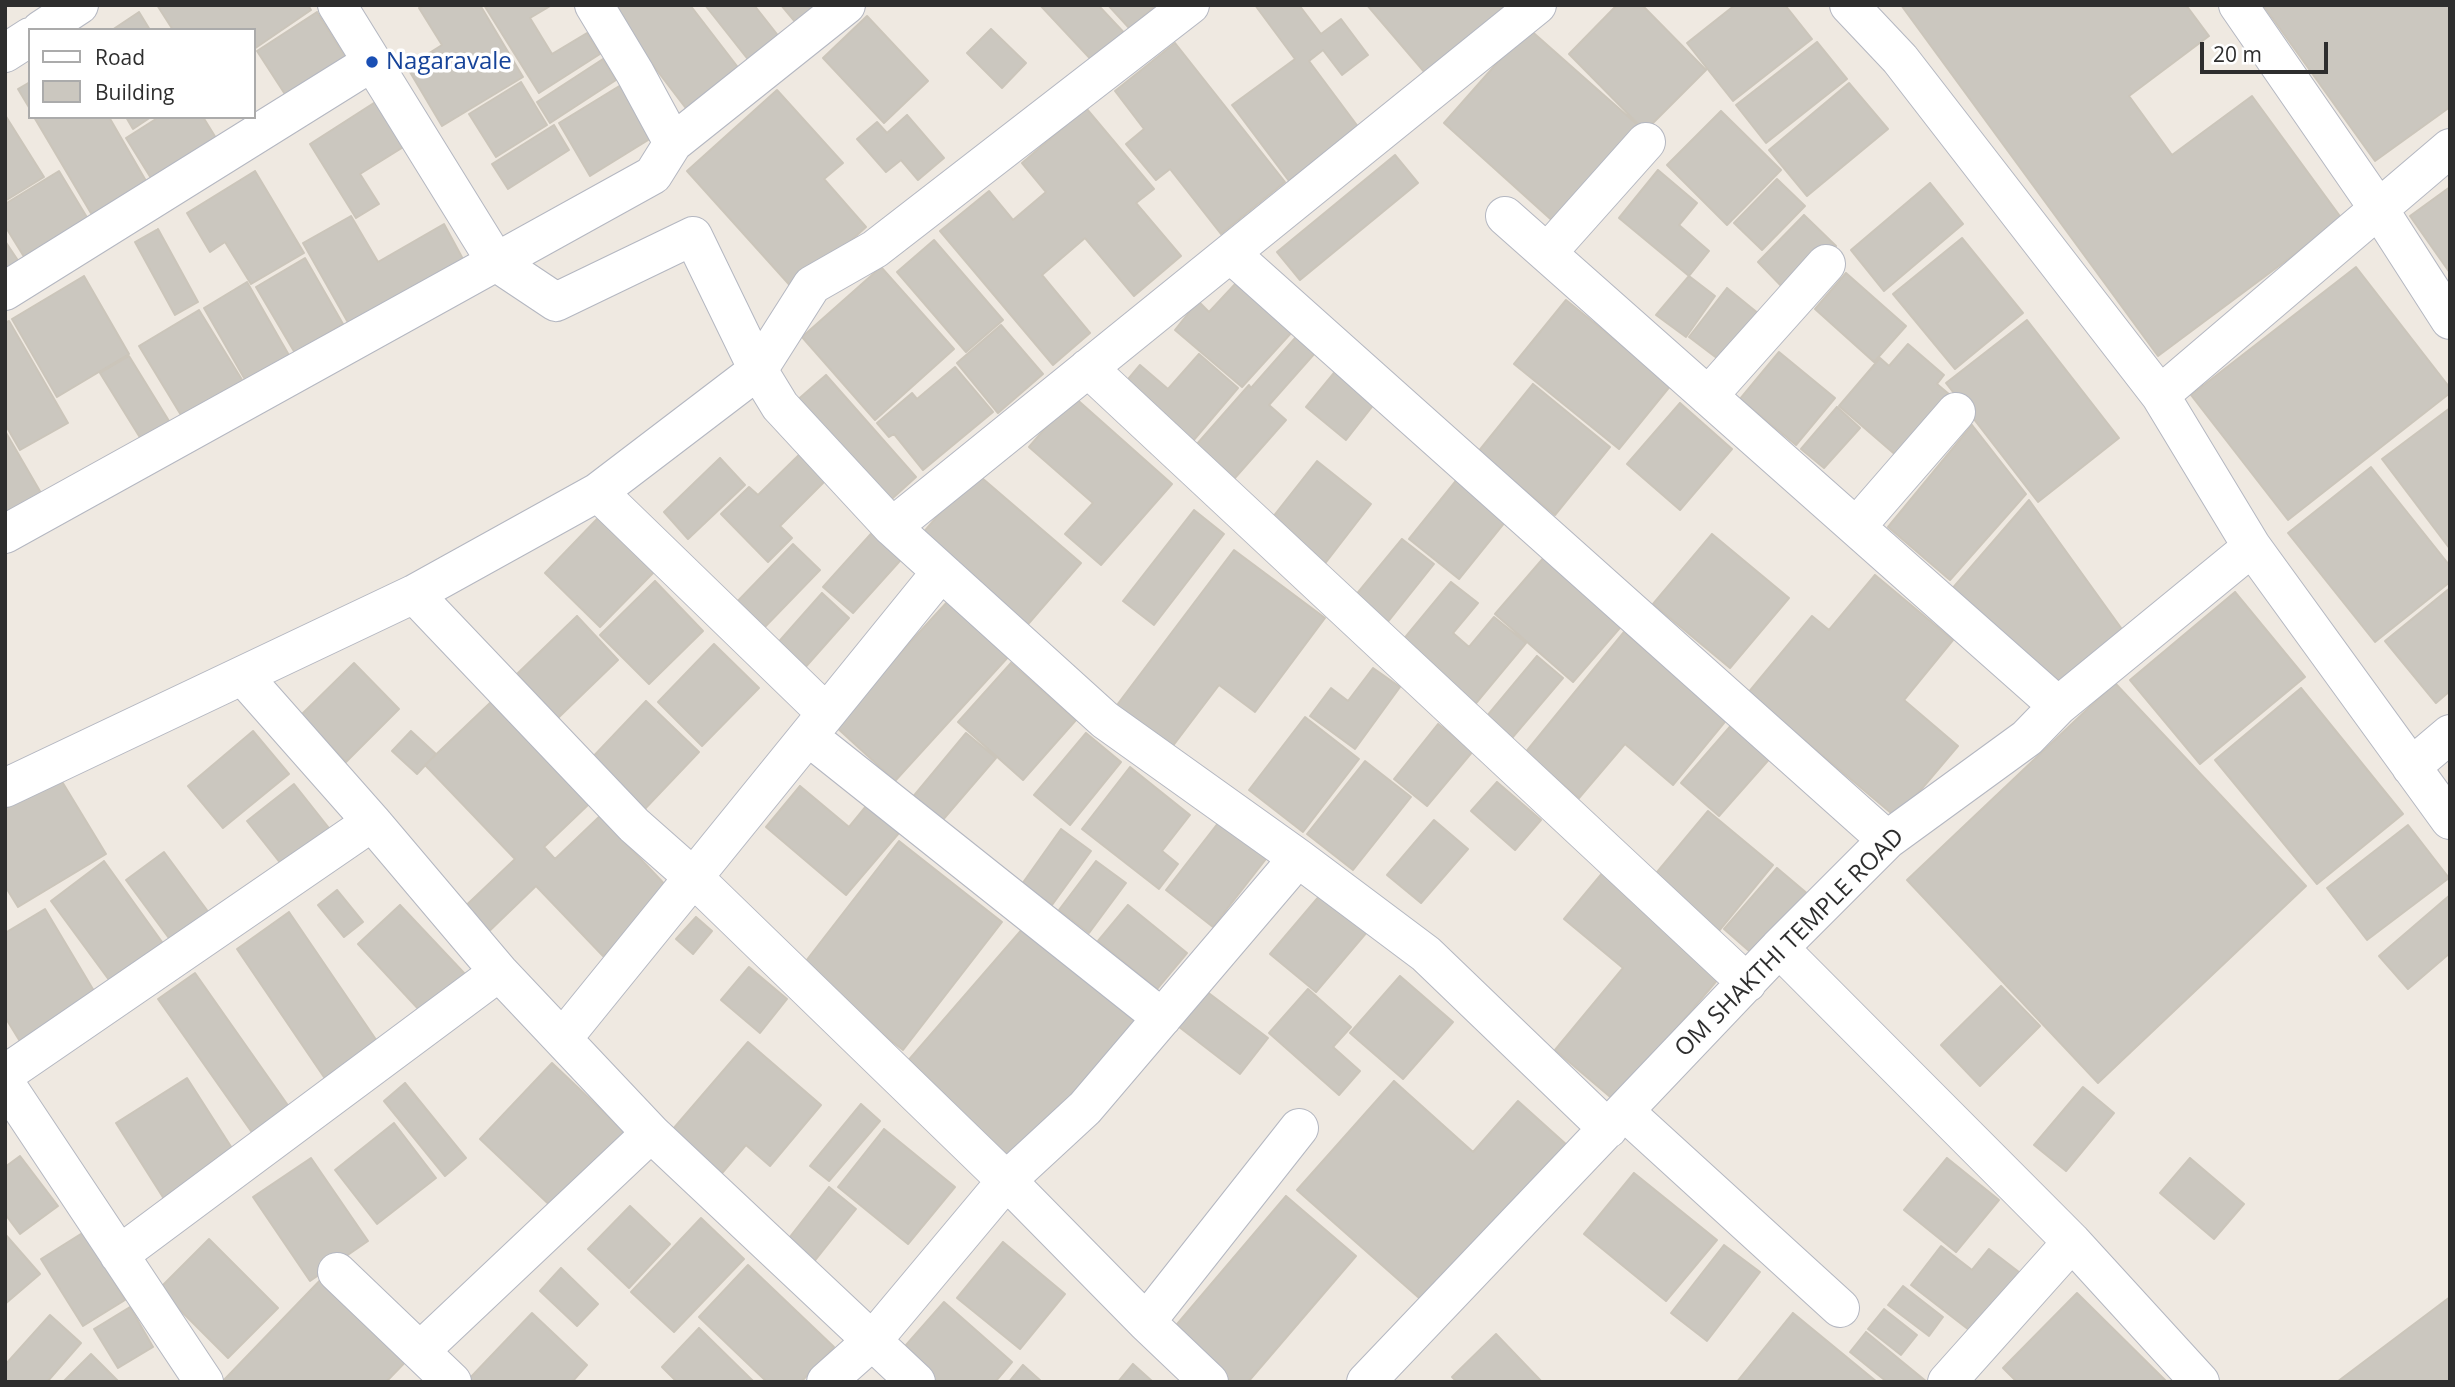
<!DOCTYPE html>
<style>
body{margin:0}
#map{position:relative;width:2455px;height:1387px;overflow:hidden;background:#efe9e1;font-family:"Open Sans",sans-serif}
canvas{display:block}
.frame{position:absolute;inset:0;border:7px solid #2e2e2e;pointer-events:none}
.legend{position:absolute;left:28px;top:28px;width:228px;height:91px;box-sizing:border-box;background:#fff;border:2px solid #ababab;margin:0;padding:9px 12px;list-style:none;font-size:21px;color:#2e2e2e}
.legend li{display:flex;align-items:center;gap:14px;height:35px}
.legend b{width:35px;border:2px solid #ababab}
.scale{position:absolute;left:2200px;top:42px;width:128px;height:32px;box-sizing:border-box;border:4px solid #2e2e2e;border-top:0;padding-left:9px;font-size:21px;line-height:24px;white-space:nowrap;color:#2e2e2e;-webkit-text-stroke:5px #fff;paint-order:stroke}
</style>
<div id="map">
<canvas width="2455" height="1387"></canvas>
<div class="frame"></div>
<ul class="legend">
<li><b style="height:9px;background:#fff"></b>Road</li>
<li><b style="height:19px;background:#cbc7bf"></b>Building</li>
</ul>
<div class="scale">20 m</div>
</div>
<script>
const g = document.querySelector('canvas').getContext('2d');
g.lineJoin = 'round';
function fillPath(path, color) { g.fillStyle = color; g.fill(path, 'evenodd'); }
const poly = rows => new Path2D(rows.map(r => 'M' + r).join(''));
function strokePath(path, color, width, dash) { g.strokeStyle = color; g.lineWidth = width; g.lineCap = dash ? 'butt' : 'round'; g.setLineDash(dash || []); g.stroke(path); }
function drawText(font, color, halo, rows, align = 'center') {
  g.font = font + ' "Open Sans",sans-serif'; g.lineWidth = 7; g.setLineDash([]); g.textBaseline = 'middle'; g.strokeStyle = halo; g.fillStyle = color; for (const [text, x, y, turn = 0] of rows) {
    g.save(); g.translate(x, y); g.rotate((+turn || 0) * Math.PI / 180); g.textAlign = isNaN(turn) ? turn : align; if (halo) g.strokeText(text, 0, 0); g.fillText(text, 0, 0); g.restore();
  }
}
const building = poly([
 [157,5,308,5,311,10,254,49,254,30,173,30,157,5],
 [425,5,480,5,523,77,442,126,407,67,442,45,419,8,425,5],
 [484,5,552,5,530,18,552,54,587,33,600,54,539,93,484,5],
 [607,5,690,5,740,70,688,111,607,5],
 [705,5,754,5,780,38,750,62,705,5],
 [781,5,832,5,802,30,781,5],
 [1040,5,1098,5,1129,38,1098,67,1040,5],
 [1108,5,1156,5,1130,29,1108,5],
 [1255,5,1299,5,1321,34,1341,19,1368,55,1342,75,1323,50,1309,61,1359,128,1289,181,1232,105,1295,59,1255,5],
 [1367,5,1505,5,1505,6,1426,74,1367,5],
 [1617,5,1642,5,1706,70,1645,131,1569,54,1617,5],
 [1735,5,1785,5,1812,39,1733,101,1687,43,1735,5],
 [1901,5,2186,5,2209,36,2129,96,2172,155,2252,96,2342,219,2158,356,1901,5],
 [2263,5,2450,5,2450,107,2375,161,2263,5],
 [139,12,150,30,112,30,139,12],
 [317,12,351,66,292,105,257,51,317,12],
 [867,16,928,81,884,123,823,58,867,16],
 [1528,28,1641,128,1556,224,1444,123,1528,28],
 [991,29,1026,63,1002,88,967,53,991,29],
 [1817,42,1847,79,1766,143,1736,105,1817,42],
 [1175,43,1285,182,1221,234,1170,169,1156,180,1126,144,1144,129,1115,91,1175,43],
 [603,59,616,80,550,123,537,102,603,59],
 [30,82,30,109,18,89,30,82],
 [521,82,547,125,496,157,469,114,521,82],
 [1849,83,1888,129,1807,196,1769,150,1849,83],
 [621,85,653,137,590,176,559,123,621,85],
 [777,90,843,163,824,179,866,227,795,291,687,171,777,90],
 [377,101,405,146,360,174,379,204,356,218,310,144,377,101],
 [1086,108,1154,189,1136,203,1181,256,1134,296,1085,238,1042,275,1090,333,1053,365,940,231,989,191,1013,220,1046,192,1022,163,1086,108],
 [1721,111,1781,170,1727,225,1667,165,1721,111],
 [5,115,44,177,5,201,5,115],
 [907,115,944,158,918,180,901,160,886,172,857,139,877,122,887,133,907,115],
 [34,117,109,117,153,193,98,225,34,117],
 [126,117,151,117,133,129,126,117],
 [159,117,203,117,224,151,159,191,126,138,159,117],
 [554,125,569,150,508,189,492,164,554,125],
 [1395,155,1418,183,1300,280,1277,252,1395,155],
 [1658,170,1697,203,1679,225,1709,251,1689,276,1619,218,1658,170],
 [59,171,94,229,31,268,5,226,5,204,59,171],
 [255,171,304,253,251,284,225,242,210,252,187,213,255,171],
 [1777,179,1805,206,1762,250,1734,223,1777,179],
 [1930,183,1963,224,1884,291,1851,250,1930,183],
 [2450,187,2450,273,2410,216,2450,187],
 [1804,215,1836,246,1789,294,1758,262,1804,215],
 [351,216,378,262,444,224,464,261,350,326,303,243,351,216],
 [158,229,198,302,175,315,135,242,158,229],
 [1962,238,2023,313,1955,369,1893,294,1962,238],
 [934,240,1003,320,966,352,897,272,934,240],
 [5,241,23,268,5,279,5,241],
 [305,258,343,324,295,353,256,287,305,258],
 [881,267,954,349,875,420,802,337,881,267],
 [2356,267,2450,388,2450,393,2288,520,2191,395,2356,267],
 [1846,273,1906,326,1874,362,1815,309,1846,273],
 [84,276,129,354,57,397,12,319,84,276],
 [1689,276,1715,296,1686,337,1656,315,1689,276],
 [247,282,290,357,247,383,204,308,247,282],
 [1237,282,1292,332,1242,387,1175,330,1198,301,1209,312,1237,282],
 [1727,288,1759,314,1722,362,1689,337,1727,288],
 [1566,300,1671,385,1619,449,1514,364,1566,300],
 [199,310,244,383,184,420,139,346,199,310],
 [2027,320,2119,438,2038,502,1946,383,2027,320],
 [9,321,68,423,20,450,5,424,5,323,9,321],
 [1001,325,1043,374,998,413,957,363,1001,325],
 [1296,337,1315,353,1269,405,1286,420,1227,487,1189,453,1249,385,1251,388,1296,337],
 [1908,344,1944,375,1937,384,1950,395,1898,457,1839,406,1880,358,1889,366,1908,344],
 [1779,352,1835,398,1796,445,1740,399,1779,352],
 [1199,354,1238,388,1187,448,1119,390,1140,365,1168,389,1199,354],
 [129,356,177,434,149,452,100,373,129,356],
 [1343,362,1382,394,1346,440,1306,407,1343,362],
 [955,367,993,412,923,470,894,434,889,437,877,423,912,393,917,399,955,367],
 [826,375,916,477,884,506,794,403,826,375],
 [1533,384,1610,447,1555,515,1478,452,1533,384],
 [1073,396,1172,484,1101,565,1065,534,1093,503,1029,447,1073,396],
 [1680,403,1732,449,1680,510,1627,464,1680,403],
 [1837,407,1860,428,1824,468,1801,449,1837,407],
 [2450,408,2450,549,2382,459,2450,408],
 [1972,425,2026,494,1950,580,1888,527,1972,425],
 [5,431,41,493,5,514,5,431],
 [805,449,831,475,780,526,792,538,768,562,721,514,749,487,758,495,805,449],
 [720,458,745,485,688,539,664,512,720,458],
 [1317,461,1371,504,1320,570,1265,527,1317,461],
 [2371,467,2450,566,2450,582,2375,642,2288,533,2371,467],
 [975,472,1081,563,1023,630,917,540,975,472],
 [1459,477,1509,517,1459,579,1409,539,1459,477],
 [2029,500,2129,639,2064,695,1951,590,2029,500],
 [1194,510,1224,534,1154,625,1123,601,1194,510],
 [598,518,654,572,600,627,545,573,598,518],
 [878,526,907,553,853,613,823,587,878,526],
 [1712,534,1789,598,1730,668,1653,604,1712,534],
 [1402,539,1434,564,1379,633,1346,607,1402,539],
 [793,544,820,570,760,632,733,606,793,544],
 [1234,550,1325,618,1255,712,1219,685,1166,755,1111,713,1234,550],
 [1546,555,1625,622,1573,682,1495,614,1546,555],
 [1875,575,1953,640,1904,700,1958,746,1897,818,1748,693,1812,616,1829,630,1875,575],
 [655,581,703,631,649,684,600,635,655,581],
 [1451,582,1478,603,1453,633,1469,647,1494,617,1526,643,1472,708,1398,646,1451,582],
 [2450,588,2450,691,2436,703,2385,641,2450,588],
 [2235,592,2305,677,2200,764,2130,680,2235,592],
 [822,593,849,618,802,671,775,646,822,593],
 [949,600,1009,656,895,781,834,725,949,600],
 [577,616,618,660,558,718,517,674,577,616],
 [1624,632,1728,718,1673,785,1625,744,1579,798,1525,753,1624,632],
 [714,644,759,688,702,746,658,702,714,644],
 [1537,656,1563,678,1512,738,1487,716,1537,656],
 [354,663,399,709,346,762,301,715,354,663],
 [1011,663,1076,720,1023,780,958,722,1011,663],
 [1373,668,1400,687,1355,749,1310,716,1331,688,1348,701,1373,668],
 [2115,683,2306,886,2098,1083,1907,880,2115,683],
 [2301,688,2403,814,2317,884,2215,760,2301,688],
 [646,701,699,752,641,813,588,762,646,701],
 [491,702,589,804,544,847,555,859,600,816,671,891,603,956,536,886,480,940,456,915,515,859,425,765,491,702],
 [1305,717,1359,759,1303,832,1249,790,1305,717],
 [1734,722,1772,756,1719,816,1681,783,1734,722],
 [1438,724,1473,751,1427,806,1394,779,1438,724],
 [253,731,289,774,223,828,188,786,253,731],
 [411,731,436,754,417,774,392,751,411,731],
 [966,733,996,758,941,822,912,798,966,733],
 [1086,733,1121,762,1070,825,1034,795,1086,733],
 [1365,761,1411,797,1353,870,1307,834,1365,761],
 [1130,767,1190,815,1162,851,1178,864,1159,889,1082,829,1130,767],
 [58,775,106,854,18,907,5,886,5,807,58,775],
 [1497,782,1541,820,1515,850,1471,811,1497,782],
 [294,784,336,837,289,874,247,821,294,784],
 [800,786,849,827,867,805,899,833,846,895,766,827,800,786],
 [1708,811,1773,865,1718,932,1653,877,1708,811],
 [1222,818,1269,855,1213,927,1166,890,1222,818],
 [1434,820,1468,849,1421,903,1387,875,1434,820],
 [2408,825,2449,878,2367,940,2327,888,2408,825],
 [1061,829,1091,851,1052,905,1022,884,1061,829],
 [899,841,1002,922,903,1050,799,970,899,841],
 [164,852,212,917,174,945,126,880,164,852],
 [104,861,167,949,112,984,51,901,104,861],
 [1096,861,1126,883,1089,933,1059,910,1096,861],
 [1777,868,1809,895,1756,957,1724,929,1777,868],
 [1604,871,1724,972,1615,1101,1555,1050,1623,968,1564,919,1604,871],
 [337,890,363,922,344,937,318,905,337,890],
 [1321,894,1367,932,1316,992,1270,954,1321,894],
 [2450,895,2450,953,2408,989,2379,956,2450,895],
 [400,905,465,974,422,1013,358,944,400,905],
 [1128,905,1187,953,1157,989,1098,941,1128,905],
 [45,909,97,996,21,1043,5,1017,5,933,45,909],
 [289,912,381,1047,328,1083,237,949,289,912],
 [696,917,712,931,693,954,676,939,696,917],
 [1031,919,1142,1016,1012,1167,900,1070,1031,919],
 [749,967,787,999,760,1033,721,1000,749,967],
 [195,973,294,1114,258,1141,158,999,195,973],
 [1400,976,1453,1022,1403,1079,1350,1033,1400,976],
 [2001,986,2040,1026,1980,1086,1941,1045,2001,986],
 [1202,988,1268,1038,1240,1074,1174,1023,1202,988],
 [1308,989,1351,1027,1333,1047,1360,1071,1339,1095,1269,1033,1308,989],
 [748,1042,821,1105,770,1166,746,1145,717,1179,667,1136,748,1042],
 [552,1063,629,1136,557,1212,480,1139,552,1063],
 [187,1078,237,1156,166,1202,116,1123,187,1078],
 [1394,1081,1473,1152,1518,1101,1568,1146,1427,1305,1297,1190,1394,1081],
 [405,1083,466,1158,445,1176,384,1101,405,1083],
 [2083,1087,2114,1113,2066,1171,2034,1145,2083,1087],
 [861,1104,880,1121,829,1181,810,1166,861,1104],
 [394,1123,436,1178,377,1224,335,1170,394,1123],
 [884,1129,955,1187,908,1244,838,1187,884,1129],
 [20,1156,58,1206,20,1234,5,1214,5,1167,20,1156],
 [311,1158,368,1241,310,1281,253,1197,311,1158],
 [1947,1158,1999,1200,1956,1252,1904,1210,1947,1158],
 [2190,1158,2244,1204,2214,1239,2160,1193,2190,1158],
 [1634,1173,1717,1240,1666,1301,1584,1234,1634,1173],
 [829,1187,856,1209,809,1268,782,1247,829,1187],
 [1286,1196,1356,1256,1248,1382,1221,1382,1167,1336,1286,1196],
 [630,1206,670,1244,629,1288,588,1249,630,1206],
 [701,1218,744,1259,674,1332,631,1292,701,1218],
 [84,1232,125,1300,83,1326,41,1259,84,1232],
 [5,1234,40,1274,5,1304,5,1234],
 [209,1239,278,1308,228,1358,159,1289,209,1239],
 [1003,1242,1065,1294,1020,1349,957,1298,1003,1242],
 [1724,1245,1760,1272,1707,1341,1671,1313,1724,1245],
 [1941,1246,1972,1270,1989,1249,2028,1279,1982,1340,1911,1285,1941,1246],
 [748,1265,834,1347,801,1382,767,1382,699,1317,748,1265],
 [561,1268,598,1304,577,1326,540,1291,561,1268],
 [330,1270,414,1353,386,1382,222,1382,330,1270],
 [1903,1286,1943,1317,1929,1336,1888,1305,1903,1286],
 [2077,1293,2167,1382,2017,1382,2003,1368,2077,1293],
 [2450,1297,2450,1382,2337,1382,2450,1297],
 [944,1302,1012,1362,995,1382,932,1382,899,1353,944,1302],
 [130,1307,153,1347,118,1368,94,1329,130,1307],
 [1884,1309,1917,1335,1901,1355,1868,1329,1884,1309],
 [532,1313,587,1365,572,1382,472,1382,469,1379,532,1313],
 [1793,1313,1877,1382,1737,1382,1793,1313],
 [50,1315,81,1343,47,1382,5,1382,5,1365,50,1315],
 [699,1328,754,1382,677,1382,662,1367,699,1328],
 [1866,1332,1927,1382,1887,1382,1850,1352,1866,1332],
 [1496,1334,1542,1382,1457,1382,1452,1377,1496,1334],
 [91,1354,119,1382,63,1382,91,1354],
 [1133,1364,1153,1382,1118,1382,1133,1364],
 [1023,1365,1042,1382,1009,1382,1023,1365]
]);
const minor = poly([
 [337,5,496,262,556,302,693,236,758,370,780,406,892,527,1105,720,1298,858,1426,954,1608,1129],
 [594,5,635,73,673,143,846,5],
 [1849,5,1900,59,2160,395,2252,547,2450,820],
 [2238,5,2378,208,2450,320],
 [41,30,79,5],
 [5,53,30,37],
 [1505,216,2058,706],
 [1547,253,1646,142],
 [1231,254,1887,840],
 [5,291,372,62],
 [1088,368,1747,983],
 [2160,395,2450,148],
 [1708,396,1826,264],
 [892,527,1537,5],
 [1856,527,1956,412],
 [5,534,653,175,673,143],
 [414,594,598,492],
 [243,676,372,822],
 [826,713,598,492,758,370,812,285,875,249,1190,5],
 [809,737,1162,1018],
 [2411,767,2450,734],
 [5,788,414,594,634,825,694,878,1021,1195,1146,1322,1209,1382],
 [1779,948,2072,1242,2200,1382],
 [563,1038,941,572],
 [5,1074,372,822,499,972,651,1133,916,1382],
 [5,1083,204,1382],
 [1624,1111,1840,1308],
 [119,1255,499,972],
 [337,1272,452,1382],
 [1146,1322,1299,1128],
 [420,1351,651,1133],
 [826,1382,872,1341,1006,1181,1085,1108,1298,858],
 [1366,1382,1779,948,1887,840,2027,738,2058,706,2252,547],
 [1947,1382,2072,1242]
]);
const markers = [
 [372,62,7,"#1a4fb4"]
];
const transitNames = [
 ["Nagaravale",386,62]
];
const streetNames = [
 ["OM SHAKTHI TEMPLE ROAD",1790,943,-45]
];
fillPath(building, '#cbc7bf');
strokePath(building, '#cbc5ba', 2);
strokePath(minor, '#b4b7c1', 40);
strokePath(minor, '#fff', 38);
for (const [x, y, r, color] of markers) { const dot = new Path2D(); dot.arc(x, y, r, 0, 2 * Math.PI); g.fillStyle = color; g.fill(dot); strokePath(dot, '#fff', 2.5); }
drawText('24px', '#164399', '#fff', transitNames, 'left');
drawText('24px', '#2e2e2e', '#fff', streetNames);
</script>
